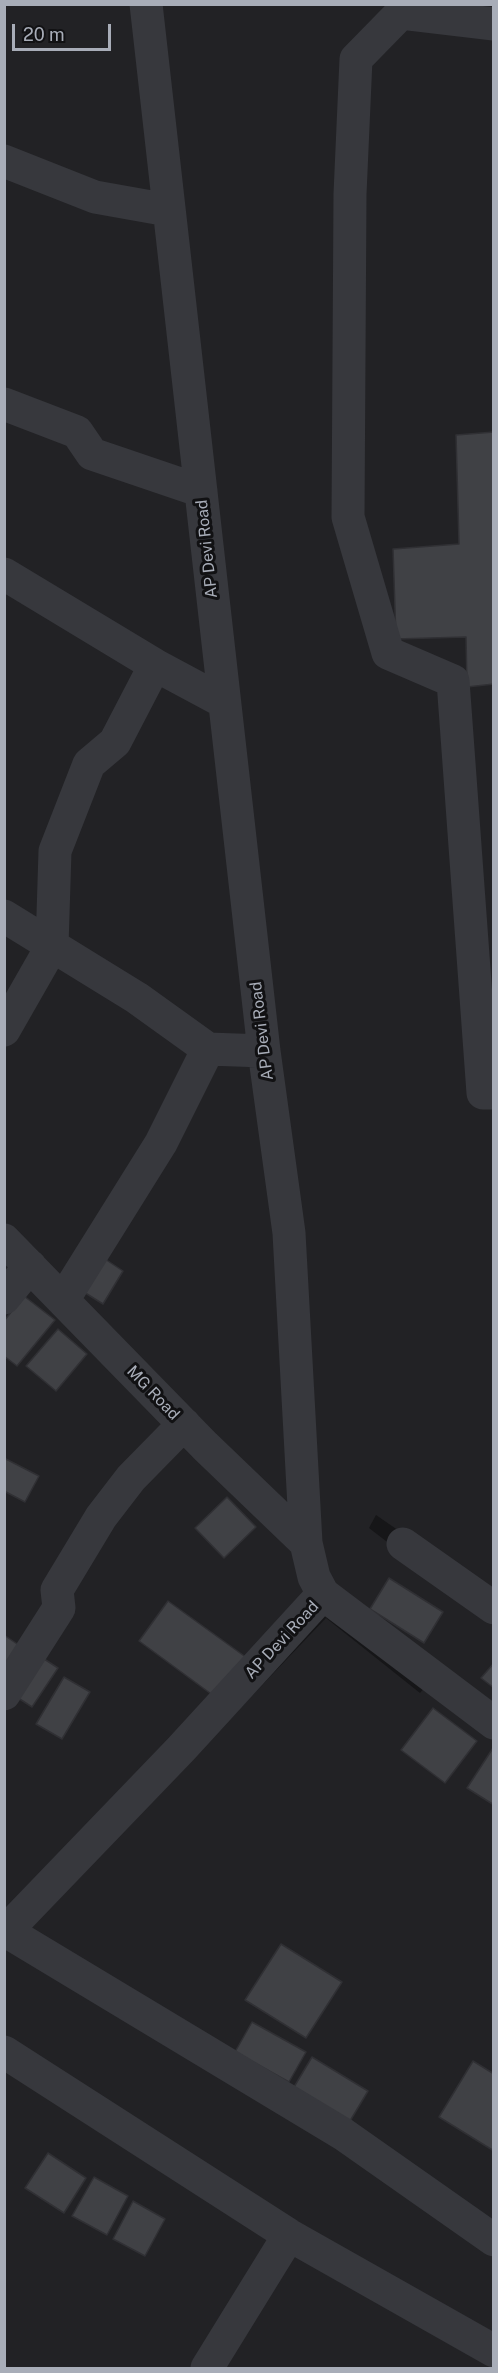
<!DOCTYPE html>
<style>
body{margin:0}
#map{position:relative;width:498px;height:2373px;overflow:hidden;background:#161618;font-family:"Public Sans",sans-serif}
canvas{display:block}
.frame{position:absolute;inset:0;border:6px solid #a8adb8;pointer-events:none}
.scale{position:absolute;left:12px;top:24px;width:99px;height:27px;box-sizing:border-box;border:3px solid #a8adb8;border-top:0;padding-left:8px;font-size:18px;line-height:21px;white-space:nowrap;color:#a8adb8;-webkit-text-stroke:4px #111113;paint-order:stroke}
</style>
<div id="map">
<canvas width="498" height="2373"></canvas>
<div class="frame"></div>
<div class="scale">20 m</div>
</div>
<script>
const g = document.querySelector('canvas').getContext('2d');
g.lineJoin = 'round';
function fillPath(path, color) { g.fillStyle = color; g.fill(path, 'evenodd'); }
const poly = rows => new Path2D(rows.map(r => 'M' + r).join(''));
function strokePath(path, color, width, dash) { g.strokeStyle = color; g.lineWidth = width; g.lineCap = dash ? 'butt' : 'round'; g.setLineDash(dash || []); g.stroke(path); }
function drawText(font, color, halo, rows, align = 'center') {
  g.font = font + ' "Public Sans",sans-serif'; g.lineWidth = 6; g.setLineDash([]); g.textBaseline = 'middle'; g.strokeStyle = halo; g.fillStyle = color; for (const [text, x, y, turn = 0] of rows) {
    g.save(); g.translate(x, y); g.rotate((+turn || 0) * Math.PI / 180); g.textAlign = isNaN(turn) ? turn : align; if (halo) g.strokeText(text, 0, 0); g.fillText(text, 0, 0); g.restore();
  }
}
const built = poly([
 [5,5,493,5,493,1596,376,1515,369,1528,493,1623,493,2368,5,2368],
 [342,1591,439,1670,420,1693,326,1618,226,1723]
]);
const building = poly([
 [494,432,494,684,467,687,466,637,396,639,393,549,459,544,456,435,494,432],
 [99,1255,123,1271,103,1304,79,1289,99,1255],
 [24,1296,55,1320,17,1366,4,1356,4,1321,24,1296],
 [58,1329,87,1354,56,1391,26,1366,58,1329],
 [4,1458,39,1476,25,1502,4,1491,4,1458],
 [227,1497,256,1527,224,1558,195,1528,227,1497],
 [389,1578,443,1612,424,1643,370,1609,389,1578],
 [168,1601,247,1658,218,1699,139,1641,168,1601],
 [4,1635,26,1650,4,1681,4,1635],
 [35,1653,58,1668,32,1707,9,1692,35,1653],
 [494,1663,494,1688,481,1678,494,1663],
 [64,1677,90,1692,62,1739,36,1724,64,1677],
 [433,1708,477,1741,445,1783,401,1750,433,1708],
 [493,1748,494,1748,494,1805,467,1788,493,1748],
 [281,1944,342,1982,306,2038,245,2000,281,1944],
 [252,2022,306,2052,289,2082,235,2052,252,2022],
 [312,2057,368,2091,350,2121,294,2087,312,2057],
 [473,2061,494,2074,494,2151,439,2117,473,2061],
 [48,2153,86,2178,64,2213,25,2188,48,2153],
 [94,2177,128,2196,107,2235,72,2216,94,2177],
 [133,2201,165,2219,145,2256,113,2239,133,2201]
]);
const minor = poly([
 [146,4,264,1051,289,1233,306,1543,314,1577,323,1594,494,1723],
 [494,24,401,13,356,59,350,194,348,517,388,653,453,681,483,1093,494,1093],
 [4,161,95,197,168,210],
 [4,404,77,432,92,454,201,491],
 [4,574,155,665,224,702],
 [4,916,137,998,208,1049,264,1051],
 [4,1030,52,946,55,851,89,764,115,742,155,665],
 [4,1240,205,1446,306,1543],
 [4,1298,30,1266],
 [63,1300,161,1143,208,1049],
 [403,1544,494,1608],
 [4,1694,59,1608,57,1590,101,1517,131,1478,184,1424],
 [4,1930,343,2134,494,2240],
 [4,1933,181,1749,323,1594],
 [4,2052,289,2235,494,2351],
 [207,2368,289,2235]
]);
const streetNames = [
 ["AP Devi Road",207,549,-96],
 ["AP Devi Road",262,1031,-97],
 ["MG Road",153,1393,46],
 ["AP Devi Road",282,1640,-47]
];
fillPath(built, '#222225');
fillPath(building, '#404145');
strokePath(building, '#303034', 1.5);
strokePath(minor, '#37383d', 33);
drawText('16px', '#a8adb8', '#111113', streetNames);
</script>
